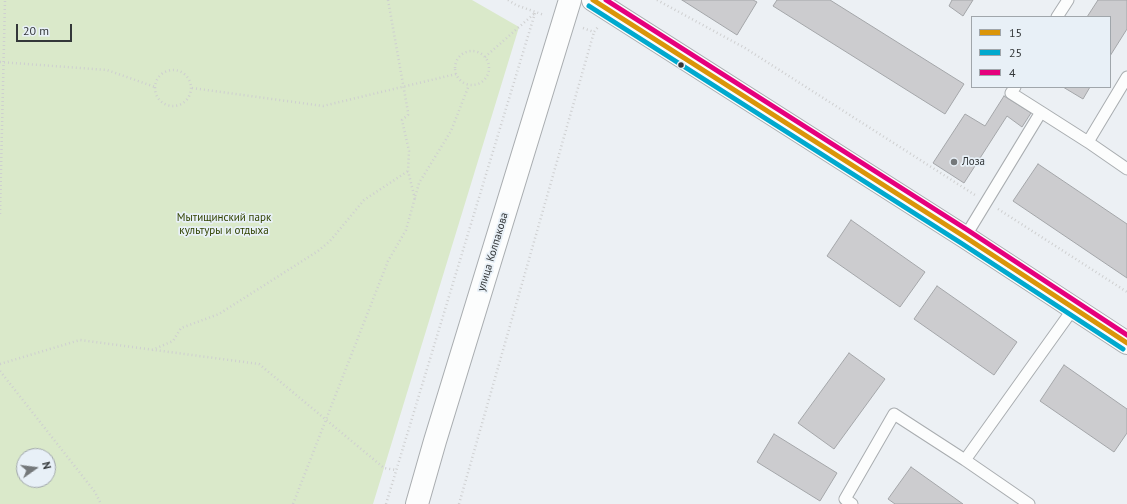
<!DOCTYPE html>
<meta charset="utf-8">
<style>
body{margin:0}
#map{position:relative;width:1127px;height:504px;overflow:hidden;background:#ecf0f4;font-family:"PT Sans",sans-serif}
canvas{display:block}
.legend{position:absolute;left:971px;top:16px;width:140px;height:72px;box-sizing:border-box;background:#e8f0f7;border:1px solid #a0a6ab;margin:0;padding:5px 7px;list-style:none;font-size:12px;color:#333739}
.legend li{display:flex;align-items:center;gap:8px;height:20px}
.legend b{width:20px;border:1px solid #a0a6ab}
.north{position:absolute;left:16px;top:448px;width:40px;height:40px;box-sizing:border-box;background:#e8f0f7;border:1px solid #a0a6ab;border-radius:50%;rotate:76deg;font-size:11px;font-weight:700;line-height:16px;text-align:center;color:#333739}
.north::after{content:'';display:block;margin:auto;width:14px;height:18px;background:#74787a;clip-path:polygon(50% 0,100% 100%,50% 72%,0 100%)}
.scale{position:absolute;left:16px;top:24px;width:56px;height:18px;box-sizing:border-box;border:2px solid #333739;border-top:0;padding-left:5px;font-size:12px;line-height:14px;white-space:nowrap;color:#333739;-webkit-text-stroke:3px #e8f0f7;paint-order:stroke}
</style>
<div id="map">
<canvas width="1127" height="504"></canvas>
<ul class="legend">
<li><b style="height:5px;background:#da9509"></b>15</li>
<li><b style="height:5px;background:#00a9ce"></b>25</li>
<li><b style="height:5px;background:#e5007d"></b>4</li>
</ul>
<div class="north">N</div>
<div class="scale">20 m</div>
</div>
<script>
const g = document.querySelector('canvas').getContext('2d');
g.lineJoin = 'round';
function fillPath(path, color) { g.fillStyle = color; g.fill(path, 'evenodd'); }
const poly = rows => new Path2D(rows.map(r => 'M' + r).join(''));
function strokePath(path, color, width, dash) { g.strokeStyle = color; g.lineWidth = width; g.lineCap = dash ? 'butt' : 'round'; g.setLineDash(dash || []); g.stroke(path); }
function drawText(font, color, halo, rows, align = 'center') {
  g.font = font + ' "PT Sans",sans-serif'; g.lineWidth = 3.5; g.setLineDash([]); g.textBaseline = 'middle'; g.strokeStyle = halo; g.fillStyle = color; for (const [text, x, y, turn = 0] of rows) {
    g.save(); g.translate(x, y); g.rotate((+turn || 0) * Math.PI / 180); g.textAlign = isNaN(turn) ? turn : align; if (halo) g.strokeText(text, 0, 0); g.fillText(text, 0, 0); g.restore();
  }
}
const green = poly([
 [0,0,472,0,519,27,373,504,0,504],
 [24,456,48,456,48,480,24,480]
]);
const building = poly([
 [682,0,753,0,757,2,737,35,682,0],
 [777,0,830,0,964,84,945,114,773,6,777,0],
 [952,0,973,0,963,16,949,6,952,0],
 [1098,0,1127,0,1127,29,1110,56,1110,17,1087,17,1098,0],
 [1063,87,1090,87,1083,99,1063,87],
 [1004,96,1031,113,1022,127,1007,116,964,183,933,163,965,114,985,126,1004,96],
 [1038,164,1127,224,1127,278,1013,201,1038,164],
 [851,220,925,272,900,307,827,256,851,220],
 [937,286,1017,342,994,375,914,319,937,286],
 [849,353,885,379,834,449,798,423,849,353],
 [1064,365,1127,409,1127,433,1114,452,1040,401,1064,365],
 [774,434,837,473,820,501,757,462,774,434],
 [911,467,963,504,895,504,888,499,911,467]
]);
const path = poly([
 [388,0,408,112,408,115,402,120,409,151,408,171,415,199],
 [508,0,516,5,544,15],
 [657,0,745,48,975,195],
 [583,28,594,32,598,27],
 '455 68a17 17 0 1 1 34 0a17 17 0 1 1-34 0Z',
 [485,57,535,13],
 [0,62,107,70,155,87],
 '155 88a18 18 0 1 1 36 0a18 18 0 1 1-36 0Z',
 [192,88,323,106,456,74],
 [998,209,1127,292],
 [0,214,5,0],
 [152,350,173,341,181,328,219,314,318,251,330,241,364,200,408,171],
 [0,364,80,340,259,364,384,468,396,470],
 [0,371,95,492,101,504],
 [293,504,388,261,406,230,419,183,451,131,469,85],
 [386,504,535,13],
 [459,504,594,32]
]);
const service = poly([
 [1057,17,1068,0],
 [1041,112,1088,142,1127,77],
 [1088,142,1127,169],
 [965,237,1041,112,1011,93,1015,87],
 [852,504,845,499,894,414,965,460],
 [1029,504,965,460,1073,309]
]);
const tertiary = poly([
 [417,504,435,441,570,0]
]);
const secondary = poly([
 [593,0,965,237,1127,343]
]);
const bus1 = poly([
 [593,0,965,237,1127,343]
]);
const bus2 = poly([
 [589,6,961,243,1123,349]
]);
const bus3 = poly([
 [606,0,969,231,1127,335]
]);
const markers = [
 [681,65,3.5,"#333739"],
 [954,162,4,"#74787a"]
];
const poiNames = [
 ["Лоза",962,162]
];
const parkNames = [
 ["Мытищинский парк",224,218],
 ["культуры и отдыха",224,231]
];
const streetNames = [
 ["улица Колпакова",493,252,-73]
];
fillPath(green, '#dae9ca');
fillPath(building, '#cccccf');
strokePath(building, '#a4a6a9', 1);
strokePath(service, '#a9adb0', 13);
strokePath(tertiary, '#a9adb0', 24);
strokePath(secondary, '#a9adb0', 24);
strokePath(path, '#cecfd0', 2.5, [1, 3]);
strokePath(service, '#fcfdfd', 11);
strokePath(tertiary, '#fcfdfd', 22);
strokePath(secondary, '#fcfdfd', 22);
strokePath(bus1, '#da9509', 5);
strokePath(bus2, '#00a9ce', 5);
strokePath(bus3, '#e5007d', 5);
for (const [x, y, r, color] of markers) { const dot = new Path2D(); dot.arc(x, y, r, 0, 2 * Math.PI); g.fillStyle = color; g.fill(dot); strokePath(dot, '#e8f0f7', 1.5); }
drawText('11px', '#333739', '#e8f0f7', poiNames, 'left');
drawText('11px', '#314300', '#e8f0f7', parkNames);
drawText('11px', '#333739', '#e8f0f7', streetNames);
</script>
